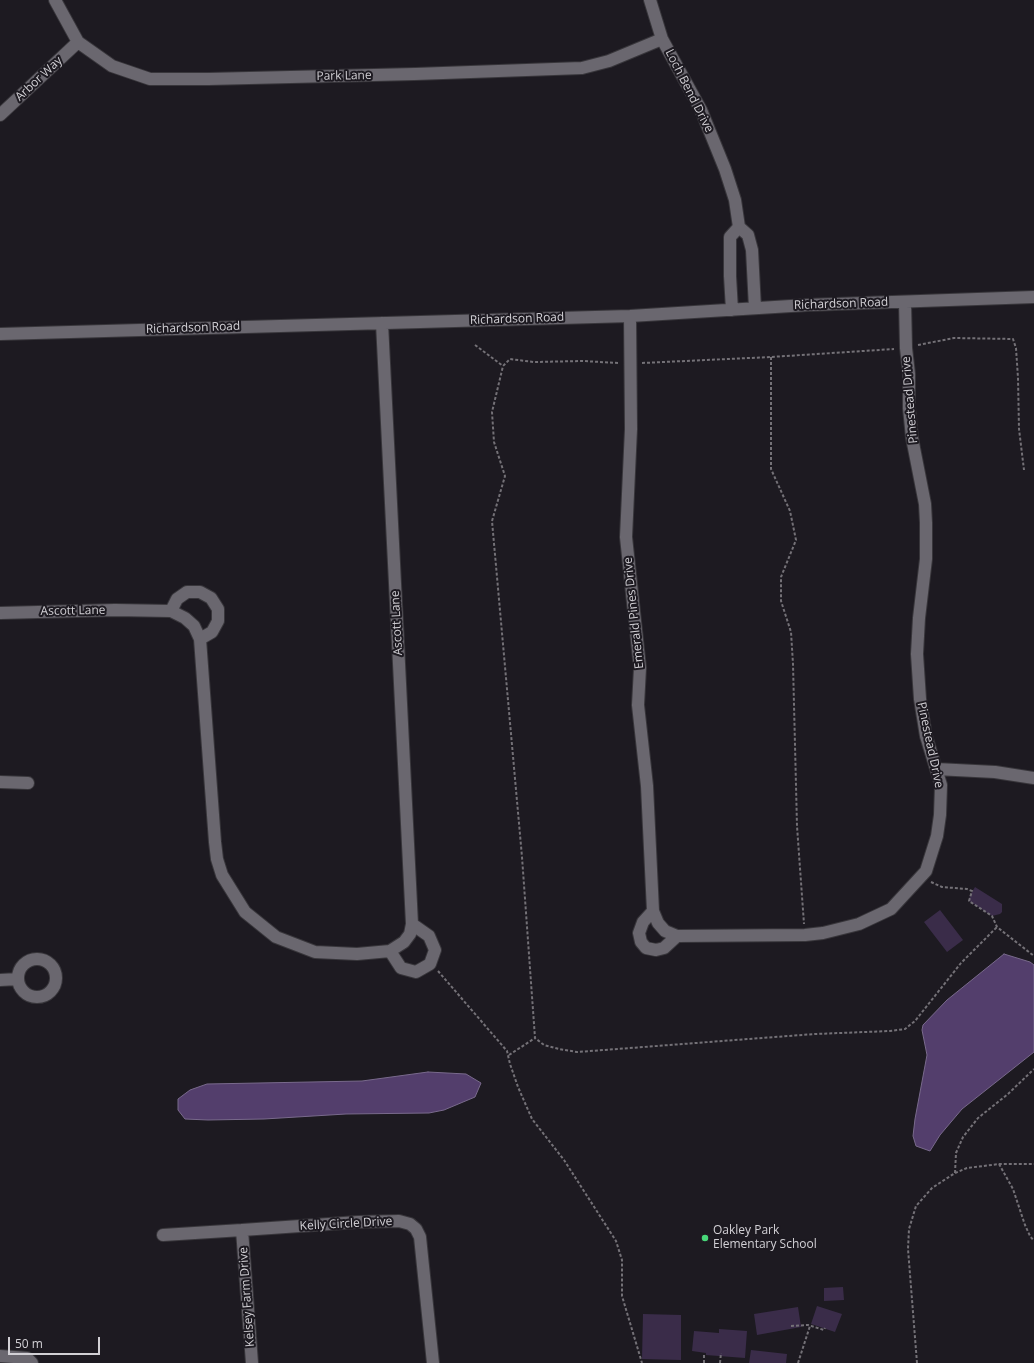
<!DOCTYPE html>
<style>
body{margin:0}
#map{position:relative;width:1034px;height:1363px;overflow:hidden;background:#1d1a21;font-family:"Open Sans",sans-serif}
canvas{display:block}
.scale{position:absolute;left:8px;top:1337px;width:92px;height:18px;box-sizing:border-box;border:2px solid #d2d0d5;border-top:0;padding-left:5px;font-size:12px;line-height:14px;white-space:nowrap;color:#d2d0d5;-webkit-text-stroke:3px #1d1a21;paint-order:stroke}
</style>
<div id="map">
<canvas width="1034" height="1363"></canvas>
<div class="scale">50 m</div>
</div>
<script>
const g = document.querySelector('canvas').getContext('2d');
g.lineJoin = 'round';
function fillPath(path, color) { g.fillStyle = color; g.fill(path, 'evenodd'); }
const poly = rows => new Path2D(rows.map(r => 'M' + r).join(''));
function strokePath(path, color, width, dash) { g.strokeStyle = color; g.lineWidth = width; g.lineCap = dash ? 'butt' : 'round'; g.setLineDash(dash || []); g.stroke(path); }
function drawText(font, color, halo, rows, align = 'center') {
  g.font = font + ' "Open Sans",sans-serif'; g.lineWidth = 4; g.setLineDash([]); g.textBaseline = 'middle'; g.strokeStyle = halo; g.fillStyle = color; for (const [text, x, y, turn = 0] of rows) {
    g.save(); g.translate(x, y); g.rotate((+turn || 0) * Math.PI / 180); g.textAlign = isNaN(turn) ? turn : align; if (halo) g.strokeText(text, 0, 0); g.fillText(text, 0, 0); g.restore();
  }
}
const green = poly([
 [975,887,1002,904,1002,912,1000,914,992,916,969,901,970,895],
 [940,910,963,940,947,952,924,922],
 [843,1287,844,1300,824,1301,824,1288],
 [817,1306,842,1314,835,1332,811,1324],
 [798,1307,801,1327,757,1335,754,1314],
 [643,1314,681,1315,681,1360,642,1359],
 [719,1329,747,1331,745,1358,706,1355,706,1353,692,1351,694,1331,719,1333],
 [751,1350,787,1354,786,1363,749,1363]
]);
const water = poly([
 [1004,954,1030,962,1034,965,1034,1052,962,1109,940,1135,930,1151,916,1146,913,1136,915,1119,927,1055,922,1030,923,1025,947,1000,1004,954],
 [428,1072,466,1074,481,1083,475,1097,444,1110,429,1113,346,1114,264,1119,208,1120,185,1119,178,1110,178,1099,190,1090,207,1084,362,1081,428,1072]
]);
const path = poly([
 [475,345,503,366],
 [918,345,954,338,1013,339,1016,348,1018,378,1019,429,1024,470],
 [771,357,771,469,790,511,796,540,781,577,781,601,791,632,793,664,797,826,804,924],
 [618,363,583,361,534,362,510,359,503,366,492,412,494,442,505,476,492,521,522,857,535,1038,544,1045,559,1049,577,1052,815,1034,890,1031,905,1029,915,1021,961,963,997,927],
 [642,363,771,357,894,349],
 [931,882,942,887,967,889,972,891,969,901,992,916,997,927,1034,956],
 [438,971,507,1051,510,1064,518,1087,532,1119,564,1160,616,1241,622,1260,622,1296,642,1363],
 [509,1055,535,1038],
 [999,1164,1013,1189,1025,1225,1030,1236,1034,1241],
 [955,1173,956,1153,963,1137,978,1118,1008,1094,1034,1069],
 [791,1326,808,1325,824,1330,825,1328],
 [704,1363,704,1353],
 [720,1363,721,1353],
 [798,1363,810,1326],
 [917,1363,908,1249,909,1229,916,1206,932,1188,955,1173,967,1168,999,1164,1034,1164]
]);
const minor = poly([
 [55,0,78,42,112,66,150,79,208,79,415,74,582,68,609,61,662,39],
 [650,0,662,39,701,110,725,169,735,200,739,227,748,235,752,250,755,308],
 [0,115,78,42],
 [732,310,730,276,730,237,739,227],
 [630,316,631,429,626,537,640,668,638,705,647,786,653,911,658,923,665,931,677,936,805,935,823,933,859,924,891,909,926,871,937,836,940,815,941,785,926,736,920,699,917,654,919,618,926,559,926,523,925,504,912,438,909,408,909,374,906,348,905,302],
 [0,334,630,316,807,305,1034,297],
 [171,611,177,599,187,592,200,592,211,598,218,609,218,621,212,632,200,639],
 [0,613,115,610,171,611,185,618,194,626,200,639,215,842,217,859,222,875,245,912,276,937,315,952,357,954,390,951,404,942,410,934,412,924,382,323],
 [936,769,995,772,1034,778],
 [0,782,28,783],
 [653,911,643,922,639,933,641,942,646,948,656,950,664,948,677,936],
 [390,951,401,968,416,972,430,964,435,950,429,936,412,924],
 '18 978a19 19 0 1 1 38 0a19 19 0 1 1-38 0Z',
 [0,980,18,979],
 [242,1230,252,1363],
 [163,1235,242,1230,358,1222,399,1221,410,1224,416,1229,420,1237,433,1363],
 [0,1356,27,1358,32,1363]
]);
const markers = [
 [705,1238,4,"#48d779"]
];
const streetNames = [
 ["Park Lane",344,76,-1],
 ["Arbor Way",39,79,-43],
 ["Loch Bend Drive",689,91,63],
 ["Richardson Road",841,304,-2],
 ["Richardson Road",517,319,-2],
 ["Richardson Road",193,328,-2],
 ["Pinestead Drive",910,400,-95],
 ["Ascott Lane",73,611,-1],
 ["Emerald Pines Drive",634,613,-96],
 ["Ascott Lane",397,623,-93],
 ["Pinestead Drive",930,745,78],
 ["Kelly Circle Drive",346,1224,-3],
 ["Kelsey Farm Drive",247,1297,-94]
];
const poiNames = [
 ["Oakley Park",713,1231],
 ["Elementary School",713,1245]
];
fillPath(green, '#3a2c49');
fillPath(water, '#533e6c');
strokePath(water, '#796a8c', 1);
strokePath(minor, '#38363b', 14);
strokePath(path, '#747177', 2, [3, 2]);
strokePath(minor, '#6a676f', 12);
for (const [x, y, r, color] of markers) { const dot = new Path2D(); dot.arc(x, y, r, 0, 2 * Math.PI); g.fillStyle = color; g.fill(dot); strokePath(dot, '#1d1a21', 1.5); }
drawText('12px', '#d2d0d5', '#1d1a21', streetNames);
drawText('12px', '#d2d0d5', '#1d1a21', poiNames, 'left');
</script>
